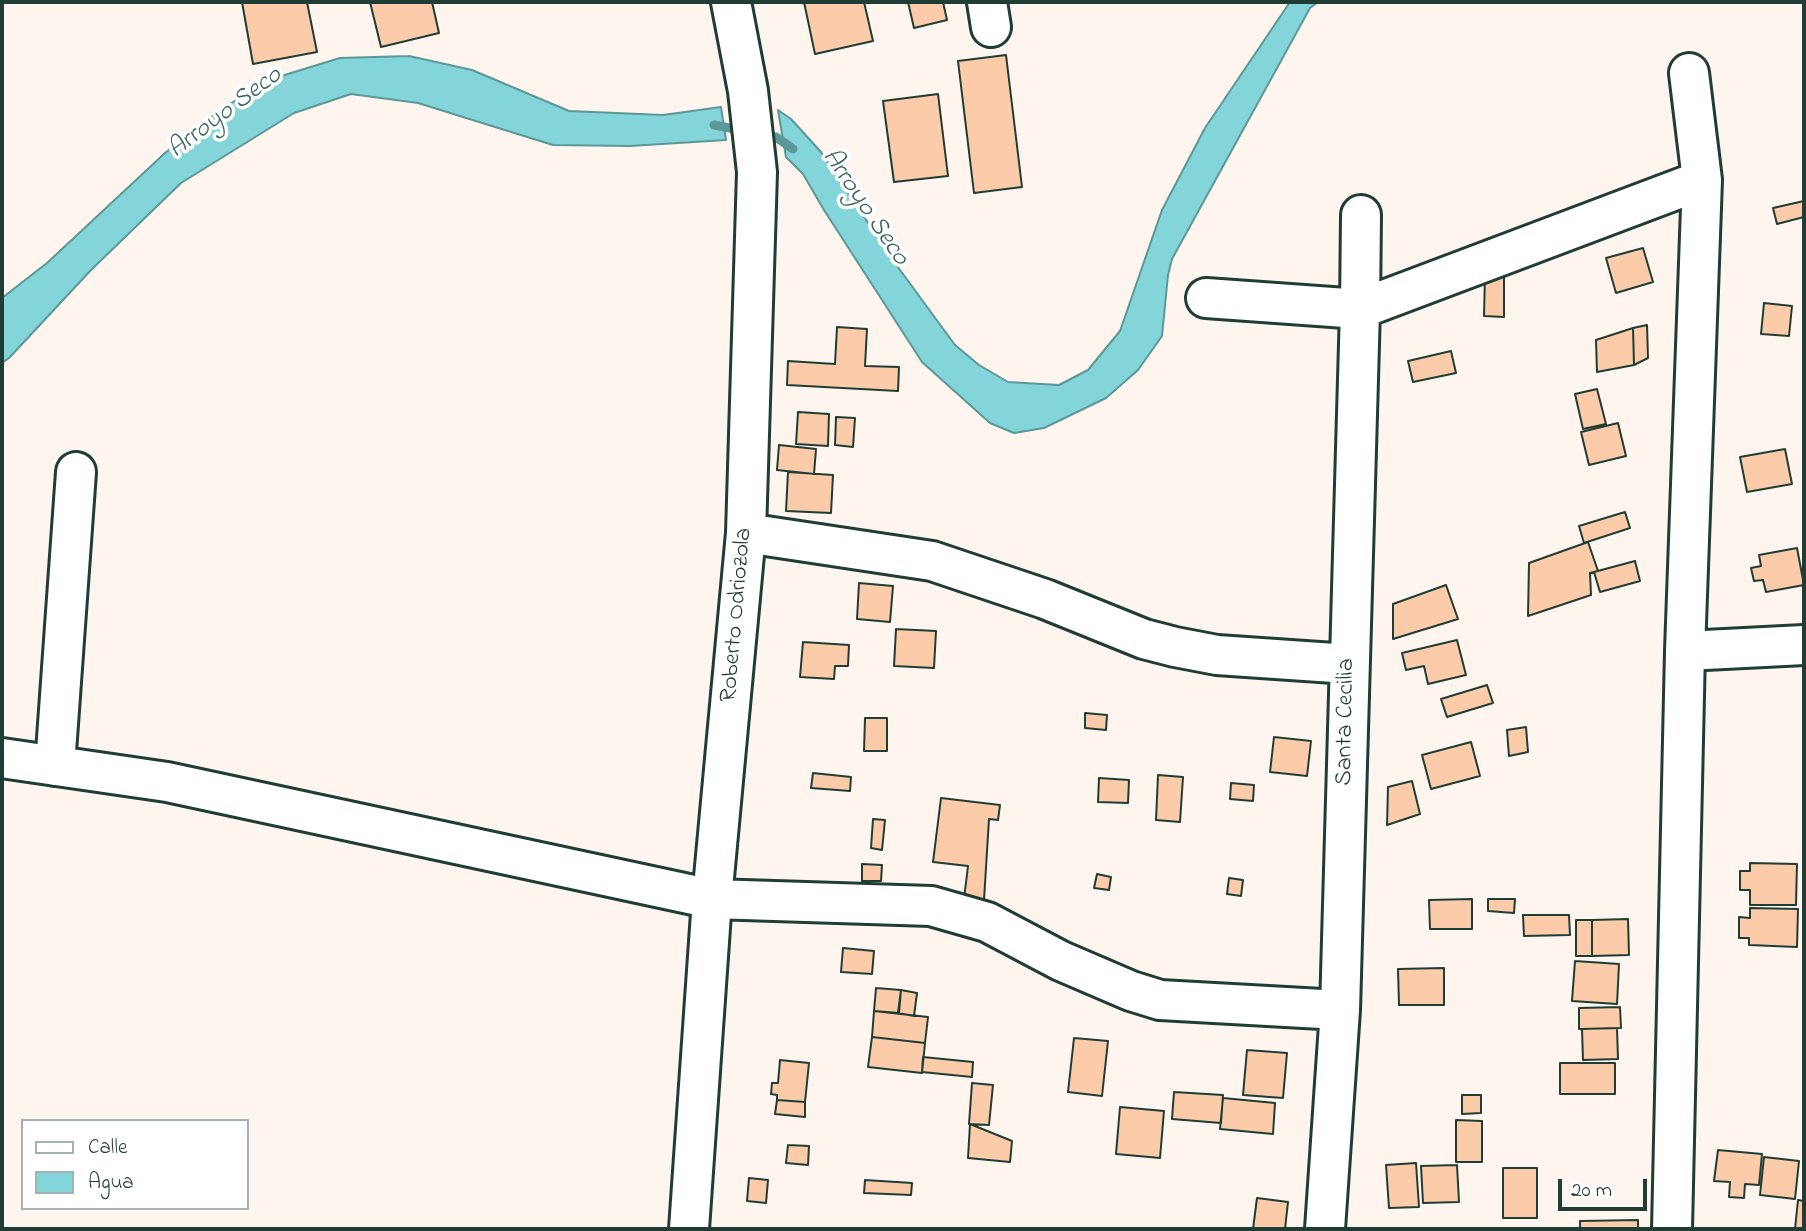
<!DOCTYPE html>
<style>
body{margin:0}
#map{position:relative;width:1806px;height:1231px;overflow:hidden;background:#fef5ee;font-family:"Indie Flower",sans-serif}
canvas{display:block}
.frame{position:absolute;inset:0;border:4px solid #1f3d34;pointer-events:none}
.legend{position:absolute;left:21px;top:1119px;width:228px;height:91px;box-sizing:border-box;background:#fff;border:2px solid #a5b1ae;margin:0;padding:9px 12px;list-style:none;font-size:21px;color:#1f3d34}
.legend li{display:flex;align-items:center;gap:14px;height:35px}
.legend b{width:35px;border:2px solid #a5b1ae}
.scale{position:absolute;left:1558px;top:1179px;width:89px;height:32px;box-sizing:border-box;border:4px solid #1f3d34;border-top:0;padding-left:9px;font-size:21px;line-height:24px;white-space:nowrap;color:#1f3d34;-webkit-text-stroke:5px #fff;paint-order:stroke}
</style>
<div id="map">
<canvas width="1806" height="1231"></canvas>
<div class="frame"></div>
<ul class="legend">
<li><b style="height:9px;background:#fff"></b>Calle</li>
<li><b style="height:19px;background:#84d5da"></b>Agua</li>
</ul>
<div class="scale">20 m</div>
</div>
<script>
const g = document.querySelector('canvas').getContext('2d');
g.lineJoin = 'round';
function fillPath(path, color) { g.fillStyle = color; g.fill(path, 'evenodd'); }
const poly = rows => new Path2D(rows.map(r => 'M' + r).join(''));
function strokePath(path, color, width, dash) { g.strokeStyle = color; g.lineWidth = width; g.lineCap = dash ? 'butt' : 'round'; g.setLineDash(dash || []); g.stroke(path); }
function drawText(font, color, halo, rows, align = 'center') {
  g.font = font + ' "Indie Flower",sans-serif'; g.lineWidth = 7; g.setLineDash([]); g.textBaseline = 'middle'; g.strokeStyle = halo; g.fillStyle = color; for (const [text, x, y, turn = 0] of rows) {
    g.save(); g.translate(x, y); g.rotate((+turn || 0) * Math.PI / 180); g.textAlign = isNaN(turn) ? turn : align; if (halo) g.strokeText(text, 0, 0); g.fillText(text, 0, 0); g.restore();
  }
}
const water = poly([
 [1290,2,1318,2,1310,8,1172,259,1168,275,1162,336,1138,370,1106,398,1044,428,1014,433,990,423,922,362,824,210,803,174,786,157,778,110,791,119,821,152,892,259,955,345,979,365,1008,382,1059,385,1088,370,1120,331,1162,210,1205,128,1290,2],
 [409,56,472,70,569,111,663,115,721,107,726,140,630,146,553,145,418,103,351,94,294,113,181,183,91,270,9,358,2,363,2,298,47,263,165,153,224,107,278,77,340,58,409,56]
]);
const stream = poly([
 [714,125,745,131],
 [762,135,776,137,793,149]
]);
const building = poly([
 [242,2,307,2,317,52,253,64,242,2],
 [370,2,432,2,439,33,381,47,370,2],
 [804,2,864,2,873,41,815,54,804,2],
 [908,2,943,2,947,20,914,28,908,2],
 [1006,55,1022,187,974,193,958,61,1006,55],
 [938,94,948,176,894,182,883,101,938,94],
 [1804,201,1804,217,1777,224,1773,208,1804,201],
 [1643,248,1653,282,1616,293,1606,258,1643,248],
 [1504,269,1504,317,1484,316,1485,275,1504,269],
 [1764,303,1792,306,1789,336,1761,334,1764,303],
 [1647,325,1648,358,1634,365,1633,328,1647,325],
 [837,327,867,329,865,366,899,367,898,391,787,385,788,361,835,364,837,327],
 [1633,328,1634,365,1597,372,1596,340,1633,328],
 [1451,351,1456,373,1413,382,1408,361,1451,351],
 [1597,389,1606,424,1583,429,1575,394,1597,389],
 [798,412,829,414,828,446,796,444,798,412],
 [836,417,855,418,853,447,835,445,836,417],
 [1618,423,1626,456,1589,465,1581,432,1618,423],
 [779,445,816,449,814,474,777,470,779,445],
 [1785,449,1792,484,1747,492,1740,457,1785,449],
 [788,472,833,475,831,513,786,511,788,472],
 [1625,512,1630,528,1584,543,1579,526,1625,512],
 [1588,542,1598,571,1590,573,1591,595,1528,616,1529,563,1588,542],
 [1797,548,1804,585,1766,592,1763,580,1754,581,1751,568,1761,566,1759,555,1797,548],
 [1635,561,1640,581,1600,592,1594,572,1635,561],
 [859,583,893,586,890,622,857,619,859,583],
 [1446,585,1458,619,1393,639,1393,604,1446,585],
 [896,629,936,631,934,668,894,666,896,629],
 [1457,640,1466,675,1428,684,1424,666,1406,670,1402,653,1457,640],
 [803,642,849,645,848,666,835,666,834,679,800,677,803,642],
 [1487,685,1493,703,1447,717,1441,699,1487,685],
 [1085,713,1107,715,1106,730,1085,728,1085,713],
 [865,718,887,718,887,751,864,751,865,718],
 [1526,727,1528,752,1509,756,1507,730,1526,727],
 [1274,737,1311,741,1307,776,1270,772,1274,737],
 [1471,742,1480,776,1431,789,1422,755,1471,742],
 [813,773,851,777,850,791,811,788,813,773],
 [1158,775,1183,777,1180,822,1156,820,1158,775],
 [1099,778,1129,780,1128,803,1098,802,1099,778],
 [1412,781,1420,814,1387,825,1388,787,1412,781],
 [1231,783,1254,785,1253,801,1230,799,1231,783],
 [941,798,1000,805,998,820,989,819,984,900,964,899,968,866,933,862,941,798],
 [873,819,885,820,882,850,871,848,873,819],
 [1750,863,1797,864,1796,905,1750,905,1750,890,1740,890,1740,871,1750,871,1750,863],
 [862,864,882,865,881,881,862,881,862,864],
 [1097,874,1111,877,1109,890,1094,888,1097,874],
 [1229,878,1243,880,1241,896,1227,894,1229,878],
 [1472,899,1472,929,1430,929,1429,900,1472,899],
 [1488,899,1515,899,1514,913,1488,911,1488,899],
 [1750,908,1798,909,1797,947,1749,945,1749,938,1739,938,1739,917,1750,918,1750,908],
 [1523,915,1569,915,1570,935,1524,936,1523,915],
 [1628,919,1629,955,1592,956,1592,920,1628,919],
 [1576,920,1592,920,1592,956,1576,956,1576,920],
 [843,948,874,951,872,974,841,972,843,948],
 [1575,961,1619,964,1617,1004,1572,1001,1575,961],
 [1444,968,1444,1005,1399,1005,1398,969,1444,968],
 [876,988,901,990,899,1013,874,1011,876,988],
 [901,990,917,993,914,1016,898,1013,901,990],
 [1620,1007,1621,1028,1579,1029,1579,1008,1620,1007],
 [874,1011,928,1017,925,1043,872,1037,874,1011],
 [1617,1028,1618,1059,1583,1060,1582,1029,1617,1028],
 [872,1037,925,1043,922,1073,868,1067,872,1037],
 [1074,1038,1108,1041,1102,1096,1068,1092,1074,1038],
 [1247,1050,1287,1053,1283,1098,1243,1095,1247,1050],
 [923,1057,973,1062,972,1077,922,1072,923,1057],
 [780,1060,809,1063,805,1102,777,1100,777,1095,771,1094,772,1083,778,1083,780,1060],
 [1560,1063,1615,1063,1615,1094,1560,1094,1560,1063],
 [972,1083,993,1085,989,1125,969,1124,972,1083],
 [1174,1092,1223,1095,1221,1123,1172,1119,1174,1092],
 [1462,1095,1481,1095,1481,1113,1462,1114,1462,1095],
 [1223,1098,1275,1103,1273,1134,1220,1129,1223,1098],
 [777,1100,805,1102,805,1117,775,1114,777,1100],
 [1120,1107,1164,1111,1160,1158,1116,1154,1120,1107],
 [1456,1120,1482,1121,1482,1162,1456,1162,1456,1120],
 [970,1124,1012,1141,1010,1162,968,1158,970,1124],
 [788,1145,809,1146,808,1165,786,1163,788,1145],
 [1718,1150,1762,1154,1759,1185,1745,1184,1744,1198,1729,1197,1730,1182,1714,1181,1718,1150],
 [1764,1157,1799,1161,1795,1199,1760,1195,1764,1157],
 [1416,1163,1419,1207,1389,1208,1386,1165,1416,1163],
 [1457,1165,1459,1202,1423,1203,1421,1166,1457,1165],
 [1503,1168,1537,1168,1537,1218,1503,1218,1503,1168],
 [749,1178,768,1180,766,1203,747,1201,749,1178],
 [865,1180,912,1183,911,1195,864,1193,865,1180],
 [1257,1198,1288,1202,1285,1229,1253,1229,1257,1198],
 [1798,1200,1804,1201,1804,1229,1795,1229,1798,1200],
 [1638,1220,1638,1229,1580,1229,1580,1221,1638,1220]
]);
const minor = poly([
 [987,2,991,27],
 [1206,298,1360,309,1702,180],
 [746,533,932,561,1045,599,1144,639,1175,647,1217,655,1349,664],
 [1685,651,1804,645],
 [2,758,167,782,712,899,931,906,987,922,1061,961,1131,991,1160,1000,1340,1010],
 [55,766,76,472],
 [689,1229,712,899,746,533,757,172,748,91,731,2],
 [1325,1229,1340,1010,1360,309,1361,215],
 [1672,1229,1685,651,1702,180,1689,73]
]);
const streetNames = [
 ["Roberto Odriozola",738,615,-85],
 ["Santa Cecilia",1347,722,-89]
];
const waterNames = [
 ["Arroyo Seco",226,114,-37],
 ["Arroyo Seco",864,208,56]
];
fillPath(water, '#84d5da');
strokePath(water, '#5c9898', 2);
strokePath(stream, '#5c9898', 9);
fillPath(building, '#fbcbaa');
strokePath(building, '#1f3d34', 2);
strokePath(minor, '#1f3d34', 44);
strokePath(minor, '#fff', 38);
drawText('24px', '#1f3d34', '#fff', streetNames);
drawText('italic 26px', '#38635e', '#fff', waterNames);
</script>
